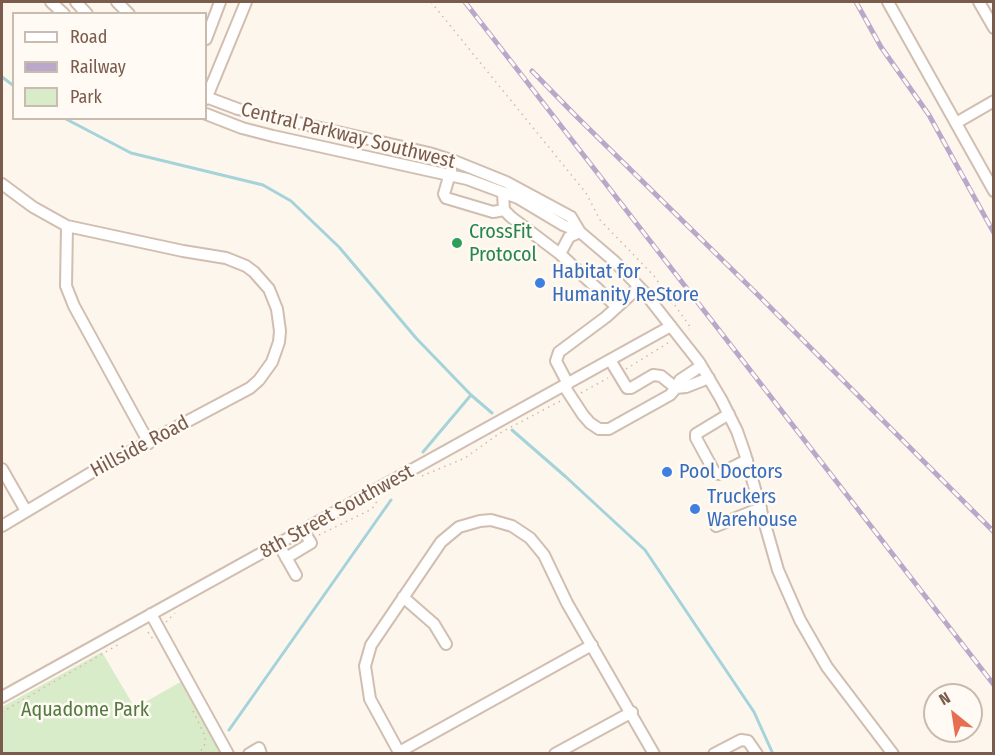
<!DOCTYPE html>
<style>
body{margin:0}
#map{position:relative;width:995px;height:755px;overflow:hidden;background:#fdf6ec;font-family:"Fira Sans Condensed",sans-serif}
canvas{display:block}
.frame{position:absolute;inset:0;border:3px solid #7a5c4d;pointer-events:none}
.legend{position:absolute;left:12px;top:12px;width:195px;height:108px;box-sizing:border-box;background:#fffaf3;border:2px solid #cabbb1;margin:0;padding:8px 10px;list-style:none;font-size:18px;color:#7a5c4d}
.legend li{display:flex;align-items:center;gap:12px;height:30px}
.legend b{width:30px;border:2px solid #cabbb1}
.north{position:absolute;left:923px;top:683px;width:60px;height:60px;box-sizing:border-box;background:#fffaf3;border:2px solid #cabbb1;border-radius:50%;rotate:330deg;font-size:16px;font-weight:700;line-height:24px;text-align:center;color:#7a5c4d}
.north::after{content:'';display:block;margin:auto;width:21px;height:27px;background:#e76f51;clip-path:polygon(50% 0,100% 100%,50% 72%,0 100%)}
</style>
<div id="map">
<canvas width="995" height="755"></canvas>
<div class="frame"></div>
<ul class="legend">
<li><b style="height:8px;background:#fff"></b>Road</li>
<li><b style="height:8px;background:#b9a8c9"></b>Railway</li>
<li><b style="height:16px;background:#d8ecc9"></b>Park</li>
</ul>
<div class="north">N</div>
</div>
<script>
const g = document.querySelector('canvas').getContext('2d');
g.lineJoin = 'round';
function fillPath(path, color) { g.fillStyle = color; g.fill(path, 'evenodd'); }
const poly = rows => new Path2D(rows.map(r => 'M' + r).join(''));
function strokePath(path, color, width, dash) { g.strokeStyle = color; g.lineWidth = width; g.lineCap = dash ? 'butt' : 'round'; g.setLineDash(dash || []); g.stroke(path); }
function drawText(font, color, halo, rows, align = 'center') {
  g.font = font + ' "Fira Sans Condensed",sans-serif'; g.lineWidth = 5; g.setLineDash([]); g.textBaseline = 'middle'; g.strokeStyle = halo; g.fillStyle = color; for (const [text, x, y, turn = 0] of rows) {
    g.save(); g.translate(x, y); g.rotate((+turn || 0) * Math.PI / 180); g.textAlign = isNaN(turn) ? turn : align; if (halo) g.strokeText(text, 0, 0); g.fillText(text, 0, 0); g.restore();
  }
}
const green = poly([
 [102,652,135,708,182,681,222,753,2,753,2,707]
]);
const stream = poly([
 [2,77,14,86],
 [64,118,131,153,263,185,291,201,339,247,416,338,471,395,492,413],
 [512,430,566,477,645,550,754,712,773,754],
 [423,452,471,395],
 [229,730,391,500]
]);
const path = poly([
 [431,2,586,193,600,220,654,276,691,328,689,329],
 [626,369,668,343],
 [581,393,608,378],
 [422,476,465,458,500,433,562,400],
 [319,535,372,509,378,500],
 [166,622,175,613],
 [148,632,153,639],
 [193,711,205,736,205,744,199,754],
 [2,712,121,643]
]);
const minor = poly([
 [51,2,64,14],
 [76,2,87,14],
 [117,2,129,14],
 [888,2,994,191],
 [979,2,994,28],
 [206,39,220,2],
 [206,97,238,109,429,153,454,161,506,182,571,217,580,232,614,261,644,292,699,362,721,399,737,431,745,454,778,570,800,620,827,667,893,754],
 [206,99,246,2],
 [206,114,242,128,273,136,467,179,518,198,563,225,580,232],
 [956,123,994,101],
 [451,170,444,194,446,198,493,212,504,210],
 [2,184,33,207,67,226,183,251,226,258,246,266,254,272,269,289,277,309,280,331,279,342,272,362,259,380,250,388,94,471,2,526],
 [503,193,504,210,511,217,560,254,617,307],
 [67,226,66,286,74,306,149,443],
 [560,254,569,237,580,232],
 [701,366,680,380,676,388,686,387,709,378],
 [568,384,556,361,559,352,606,317,639,287],
 [564,386,583,415,590,423,599,429,609,429,670,395,676,388,661,376,653,375,631,388,627,388,610,360],
 [729,414,696,434,696,438,715,473,719,474,747,460],
 [2,469,26,511],
 [716,526,761,508],
 [283,552,296,575],
 [286,558,311,543,303,530],
 [403,597,434,624,446,644],
 [151,614,228,754],
 [2,697,671,326],
 [399,752,592,645],
 [249,754,259,748,261,754],
 [400,754,370,699,365,666,371,645,441,542,459,527,480,521,491,520,512,526,530,538,544,555,567,603,654,754],
 [555,754,632,712],
 [714,754,741,740,748,741,757,754]
]);
const rail = poly([
 [465,2,994,685],
 [856,2,881,47,929,115,994,233],
 [532,71,575,115,756,293,994,532]
]);
const markers = [
 [457,243,6,"#2e9e5b"],
 [540,283,6,"#3f7fe0"],
 [667,472,6,"#3f7fe0"],
 [695,509,6,"#3f7fe0"]
];
const streetNames = [
 ["Central Parkway Southwest",348,136,14],
 ["Hillside Road",140,447,-28],
 ["8th Street Southwest",337,512,-29]
];
const leisureNames = [
 ["CrossFit",469,232],
 ["Protocol",469,255]
];
const shopNames = [
 ["Habitat for",552,272],
 ["Humanity ReStore",552,295],
 ["Pool Doctors",679,472],
 ["Truckers",707,497],
 ["Warehouse",707,520]
];
const parkNames = [
 ["Aquadome Park",85,710]
];
fillPath(green, '#d8ecc9');
strokePath(stream, '#a5d3da', 3);
strokePath(minor, '#d1beb0', 14);
strokePath(path, '#d9b8a5', 1.5, [1.5, 4.5]);
strokePath(minor, '#fff', 10);
strokePath(rail, '#b9a8c9', 5);
strokePath(rail, '#fffaf3', 3, [9]);
for (const [x, y, r, color] of markers) { const dot = new Path2D(); dot.arc(x, y, r, 0, 2 * Math.PI); g.fillStyle = color; g.fill(dot); strokePath(dot, '#fffaf3', 2); }
drawText('20px', '#7a5c4d', '#fffaf3', streetNames);
drawText('20px', '#27864d', '#fffaf3', leisureNames, 'left');
drawText('20px', '#366cbe', '#fffaf3', shopNames, 'left');
drawText('20px', '#537a41', '#fffaf3', parkNames);
</script>
